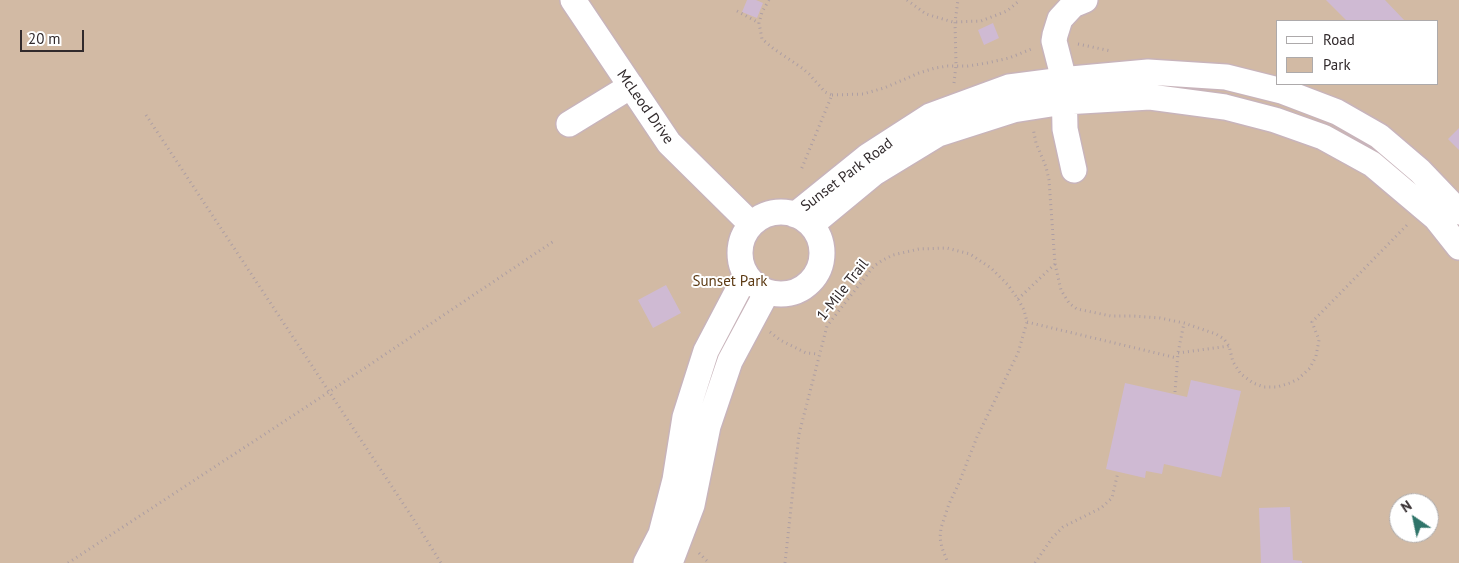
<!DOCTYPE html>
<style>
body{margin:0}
#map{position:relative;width:1459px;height:563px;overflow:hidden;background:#fce7ee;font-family:"PT Sans",sans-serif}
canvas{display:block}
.legend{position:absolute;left:1276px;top:20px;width:162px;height:65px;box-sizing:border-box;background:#fff;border:1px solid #adaaab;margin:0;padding:6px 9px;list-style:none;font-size:15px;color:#312a2c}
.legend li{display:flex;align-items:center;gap:10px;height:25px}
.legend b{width:25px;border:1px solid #adaaab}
.north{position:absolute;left:1389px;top:493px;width:50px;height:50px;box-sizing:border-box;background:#fff;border:1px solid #adaaab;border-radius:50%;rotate:326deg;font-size:14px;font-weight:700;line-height:20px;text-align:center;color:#312a2c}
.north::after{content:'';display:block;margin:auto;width:18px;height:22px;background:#2f7469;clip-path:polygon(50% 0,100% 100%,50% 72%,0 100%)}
.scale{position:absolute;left:20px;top:30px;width:64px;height:22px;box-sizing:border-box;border:2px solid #312a2c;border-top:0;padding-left:6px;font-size:15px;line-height:18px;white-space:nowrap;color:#312a2c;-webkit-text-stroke:4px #fff;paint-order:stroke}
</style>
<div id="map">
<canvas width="1459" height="563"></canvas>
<ul class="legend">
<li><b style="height:6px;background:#fff"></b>Road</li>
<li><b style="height:14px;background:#d2baa4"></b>Park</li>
</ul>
<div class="north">N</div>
<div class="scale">20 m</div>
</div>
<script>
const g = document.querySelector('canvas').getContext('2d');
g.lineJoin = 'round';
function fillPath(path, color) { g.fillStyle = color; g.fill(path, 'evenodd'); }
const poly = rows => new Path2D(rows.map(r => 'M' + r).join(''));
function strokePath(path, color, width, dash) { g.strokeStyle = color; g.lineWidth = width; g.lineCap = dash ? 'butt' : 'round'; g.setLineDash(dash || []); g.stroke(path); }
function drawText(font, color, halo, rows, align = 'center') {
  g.font = font + ' "PT Sans",sans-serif'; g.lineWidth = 4; g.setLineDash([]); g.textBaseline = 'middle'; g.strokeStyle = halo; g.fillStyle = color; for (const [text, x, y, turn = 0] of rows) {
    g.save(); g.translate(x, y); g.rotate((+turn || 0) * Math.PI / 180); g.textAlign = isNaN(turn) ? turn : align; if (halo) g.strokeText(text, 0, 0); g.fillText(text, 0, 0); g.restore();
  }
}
const green = poly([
 [0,0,1459,0,1459,563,0,563],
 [1278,21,1438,21,1438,84,1278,84],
 [1399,503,1429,503,1429,533,1399,533]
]);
const building = poly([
 [747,0,756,0,763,3,757,18,742,12],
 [1326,0,1385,0,1405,21,1347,21],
 [993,23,999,38,984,45,978,30],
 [1459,128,1459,150,1448,139],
 [666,285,681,313,653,328,638,300],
 [1191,380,1241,391,1221,477,1164,464,1162,474,1146,471,1145,478,1106,469,1125,383,1187,397],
 [1290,507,1293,560,1302,561,1302,563,1261,563,1259,508]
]);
const path = poly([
 [769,0,762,12,759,23,762,39,774,49,802,68,809,74,825,92,832,95,801,170],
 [907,0,926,14,953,22,981,21,1007,11,1020,0],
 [737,11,759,23],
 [1078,44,1111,51],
 [954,83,956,65,955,22,958,0],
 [832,95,863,94,884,88,919,73,935,68,948,66,968,66,987,63,1009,58,1034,48],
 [146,115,414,520,441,563],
 [1055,264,1061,290,1069,303,1077,309,1111,316,1133,316,1160,318,1184,323,1216,334,1224,339,1229,346,1233,362,1241,374,1253,383,1264,387,1277,387,1290,383,1298,379,1310,368,1316,356,1319,340,1312,322,1408,224],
 [1018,299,1055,264,1049,180,1046,167,1036,143,1033,128],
 [826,302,838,311],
 [1027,322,1177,358],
 [770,332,780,340,806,353,819,354],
 [1178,353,1229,346],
 [1175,392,1178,353,1184,323],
 [699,553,709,563],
 [68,563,329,392,554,241],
 [785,563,799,434,827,326,874,266,883,260,893,255,919,249,947,248,970,254,991,268,1008,285,1018,299,1024,310,1027,322,1018,353,977,437,959,483,949,504,941,528,940,538,942,548,948,563],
 [1035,563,1052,538,1063,527,1101,508,1112,498,1118,472]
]);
const minor = poly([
 [573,0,669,143,751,224],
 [569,124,631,86],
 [1074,170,1065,129,1064,80,1054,41,1055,35,1060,19,1073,5,1085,0],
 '740 253a41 41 0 1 1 82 0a41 41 0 1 1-82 0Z',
 [795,215,868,156,930,116,1009,87,1071,79,1148,72,1226,77,1282,91,1337,112,1379,136,1420,171,1459,212],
 [811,225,874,173,938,134,1013,110,1064,102,1150,97,1225,107,1275,120,1323,137,1372,164,1436,218,1459,247],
 [646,563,661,534,675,480,685,417,706,351,746,275],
 [670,563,692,505,708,426,730,361,767,292]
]);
const streetNames = [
 ["McLeod Drive",645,107,55],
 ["Sunset Park Road",847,175,-37],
 ["1-Mile Trail",843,290,-52]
];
const parkNames = [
 ["Sunset Park",730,282]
];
fillPath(green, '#d2baa4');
fillPath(building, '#cfbad3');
strokePath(minor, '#c8b4bb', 28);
strokePath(path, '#ad9ea3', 3, [1, 4]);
strokePath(minor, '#fff', 25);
drawText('15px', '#312a2c', '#fff', streetNames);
drawText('15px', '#5c3a13', '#fff', parkNames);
</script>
